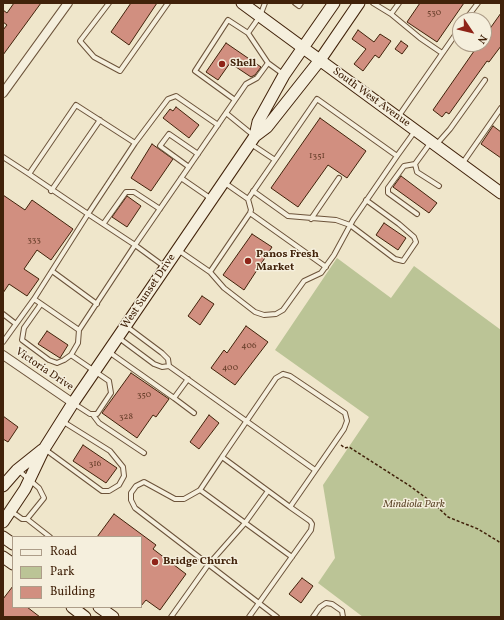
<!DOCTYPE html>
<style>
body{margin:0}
#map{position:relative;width:504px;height:620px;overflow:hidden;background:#efe6cb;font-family:Vollkorn,serif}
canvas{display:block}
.frame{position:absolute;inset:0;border:4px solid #41220a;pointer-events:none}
.legend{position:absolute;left:12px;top:536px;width:130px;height:72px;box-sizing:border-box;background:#f5efdd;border:1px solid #ad9d89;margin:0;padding:5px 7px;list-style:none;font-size:12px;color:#41220a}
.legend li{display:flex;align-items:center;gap:8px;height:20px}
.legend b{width:20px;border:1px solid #ad9d89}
.north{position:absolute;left:452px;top:12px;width:40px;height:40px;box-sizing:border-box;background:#f5efdd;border:1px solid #ad9d89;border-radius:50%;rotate:125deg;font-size:11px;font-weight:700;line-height:16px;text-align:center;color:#41220a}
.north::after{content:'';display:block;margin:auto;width:14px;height:18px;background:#8f2418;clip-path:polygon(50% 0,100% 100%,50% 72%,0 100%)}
</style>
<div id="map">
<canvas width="504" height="620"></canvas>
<div class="frame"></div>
<ul class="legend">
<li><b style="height:5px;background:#f5efdd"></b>Road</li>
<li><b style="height:11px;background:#bbc496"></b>Park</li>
<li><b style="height:11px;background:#d18f80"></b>Building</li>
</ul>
<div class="north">N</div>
</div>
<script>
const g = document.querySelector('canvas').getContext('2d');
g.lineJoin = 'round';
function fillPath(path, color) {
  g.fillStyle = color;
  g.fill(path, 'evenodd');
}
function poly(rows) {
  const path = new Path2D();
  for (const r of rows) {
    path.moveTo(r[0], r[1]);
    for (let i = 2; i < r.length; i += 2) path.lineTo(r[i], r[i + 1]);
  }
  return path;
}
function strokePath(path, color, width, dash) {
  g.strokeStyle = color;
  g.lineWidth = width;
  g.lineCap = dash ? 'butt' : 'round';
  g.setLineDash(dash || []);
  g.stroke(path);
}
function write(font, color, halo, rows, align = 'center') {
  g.font = font + ' Vollkorn,serif';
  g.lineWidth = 3;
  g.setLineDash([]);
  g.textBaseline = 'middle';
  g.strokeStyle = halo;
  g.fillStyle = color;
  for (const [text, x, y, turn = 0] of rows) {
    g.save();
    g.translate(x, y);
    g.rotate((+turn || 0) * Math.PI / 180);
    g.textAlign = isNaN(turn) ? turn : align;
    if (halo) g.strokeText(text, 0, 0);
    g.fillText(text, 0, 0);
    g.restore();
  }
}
fillPath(poly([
 [337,258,391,298,414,266,501,330,501,617,363,617,318,583,335,558,323,485,369,417,275,350]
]), '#bbc496');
const building = poly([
 [14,3,41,3,3,55,3,30,7,25,3,22,3,10,7,13,14,3],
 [131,3,157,3,129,45,111,32,131,3],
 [420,3,464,3,437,42,407,22,420,3],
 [501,13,501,46,489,62,487,61,449,114,446,112,442,117,433,110,479,44,484,44,484,37,501,13],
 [358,30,374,42,380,34,391,41,379,58,375,55,363,71,354,64,366,49,352,39,358,30],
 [401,41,408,46,402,54,395,49,401,41],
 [226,43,261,67,255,75,251,77,230,63,218,80,206,72,226,43],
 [176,107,199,125,189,138,163,118,170,109,173,111,176,107],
 [320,118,366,151,347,178,328,165,298,207,271,188,320,118],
 [493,126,501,132,501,158,481,144,493,126],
 [152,144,173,159,151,191,131,178,152,144],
 [401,176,437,203,429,213,393,187,401,176],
 [3,195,25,210,32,200,73,229,51,260,37,250,24,269,39,279,27,296,9,284,3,293,3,195],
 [127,196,141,206,127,227,112,217,127,196],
 [384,223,406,238,398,250,376,235,384,223],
 [252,234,272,247,244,290,223,275,252,234],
 [202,296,214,304,200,325,188,316,202,296],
 [246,326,268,342,235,385,211,368,224,350,227,353,246,326],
 [47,331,68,345,60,358,38,344,47,331],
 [131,373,169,399,156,417,153,415,137,438,102,413,131,373],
 [209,415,219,423,199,449,190,442,209,415],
 [3,416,18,427,8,442,3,439,3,416],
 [83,445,117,468,106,483,73,461,83,445],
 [114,514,156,545,153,549,186,574,160,610,146,600,141,606,141,537,97,537,114,514],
 [302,578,313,586,301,603,289,594,302,578],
 [13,586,13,607,27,607,40,617,3,617,3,599,13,586]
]);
fillPath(building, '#d18f80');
strokePath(building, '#41220a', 1);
const lane = poly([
 [109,3,80,41,94,57,120,71,168,3],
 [265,3,260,16,248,33,268,63],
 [295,3,299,6,301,3],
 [373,3,391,14,399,3],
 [391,14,420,38,442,53],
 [465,20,478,3],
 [235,100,195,71,228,20,248,33],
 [226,113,253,135],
 [398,117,460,28],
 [431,142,415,164,417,172,439,186],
 [135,143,168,99,176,96,218,125],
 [251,144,275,160,317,99,397,156,415,131],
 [436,145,450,129,485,80],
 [3,157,29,174,76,105,135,143,88,214,135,245,79,330,34,299,3,342],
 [415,164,404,166,388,188,388,193,417,214],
 [462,164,501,108],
 [189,167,160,146,169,134,198,154],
 [29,174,88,214,34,299],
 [181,178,210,198],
 [225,183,248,199,275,160],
 [51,191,100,120],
 [253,191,288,216,336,220,350,225,395,259,403,261,416,242,414,237,399,224,366,200],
 [250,213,326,267],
 [311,219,339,178],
 [104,223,126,192,134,192,160,209],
 [178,250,210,272,224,288,255,312,264,315,276,314,283,310,304,281,321,273,334,255,353,220,397,156],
 [165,267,135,245,246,84,257,78,268,63,283,74],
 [52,271,97,304],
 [210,272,250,213,251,210,248,199],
 [41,304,24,328,22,340,49,360,57,363,64,360,71,355],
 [3,314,16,324],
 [126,326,162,353,168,359,169,366,315,470],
 [119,338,154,364,162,367,169,366],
 [109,352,174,398,188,379],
 [283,374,290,376,345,413,347,421,344,429,290,507,222,457,276,378,283,374],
 [174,398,194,413],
 [73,403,90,414,97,414,111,393,109,381,71,355,78,343,79,330],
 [93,415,99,423,144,453],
 [46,450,102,491,109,491,119,485,124,476,123,467,110,451,62,421],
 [222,457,200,490,184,499,175,499,144,482,136,486,131,493,131,500,135,508,277,617],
 [200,490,292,557],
 [11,511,22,519,27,519,44,498,39,488,18,470],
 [27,519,50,537],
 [171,617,208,565,245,523,268,491],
 [249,617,311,530,312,524,310,521,290,507],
 [313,617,320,607,326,603,332,604,342,611,343,617]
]);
const street = poly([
 [3,93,68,3],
 [3,355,73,403]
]);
const secondary = poly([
 [242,3,501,193],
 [255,136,258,122,284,75,334,3],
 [3,486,17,470,42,450],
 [3,522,25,489,44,449,73,403,255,136,267,127,320,60,359,3],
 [3,537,13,544],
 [3,557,13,564],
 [72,607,85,617],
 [99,607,113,617]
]);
strokePath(lane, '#6c533a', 6);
strokePath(street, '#6c533a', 10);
strokePath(secondary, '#41220a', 13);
strokePath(poly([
 [341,445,345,448,349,447,410,486,433,503,448,517,478,529,501,543]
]), '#41220a', 1.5, [3, 2]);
strokePath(lane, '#f5efdd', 4);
strokePath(street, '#f5efdd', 8);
strokePath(secondary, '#f5efdd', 11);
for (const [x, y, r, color] of [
 [222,64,4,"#8f2418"],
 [248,261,4,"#8f2418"],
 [155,562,4,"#8f2418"]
]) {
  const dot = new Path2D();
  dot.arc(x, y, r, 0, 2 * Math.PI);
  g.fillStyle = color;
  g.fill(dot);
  strokePath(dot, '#f5efdd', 1.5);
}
write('9px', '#653d28', null, [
 ["530",434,13],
 ["1351",317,156],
 ["333",34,240],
 ["406",249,346],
 ["400",230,368],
 ["350",144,395],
 ["328",126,417],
 ["316",95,464]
]);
write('bold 11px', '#41220a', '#f5efdd', [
 ["Shell",230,64],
 ["Panos Fresh",256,255],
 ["Market",256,268],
 ["Bridge Church",163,562]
], 'left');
write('11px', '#41220a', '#f5efdd', [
 ["South West Avenue",371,98,36],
 ["West Sunset Drive",149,292,-56],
 ["Victoria Drive",44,370,34]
]);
write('italic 11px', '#604a2d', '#f5efdd', [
 ["Mindiola Park",414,505]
]);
</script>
